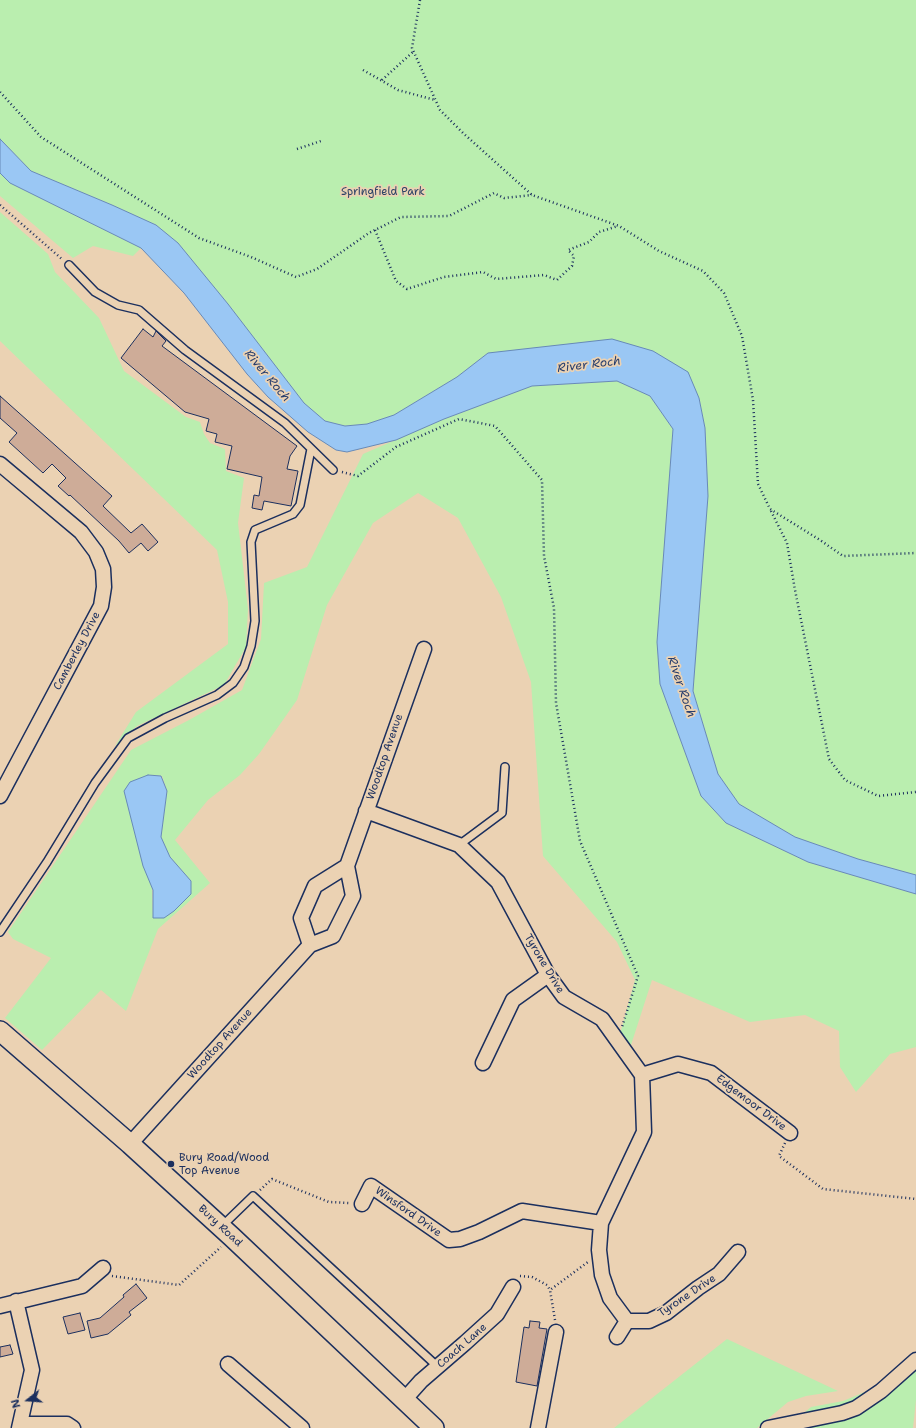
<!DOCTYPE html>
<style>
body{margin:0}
#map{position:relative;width:916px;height:1428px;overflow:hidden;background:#ebd2b3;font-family:"Shantell Sans",sans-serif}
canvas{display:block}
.north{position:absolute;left:8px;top:1380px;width:40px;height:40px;-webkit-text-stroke:3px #ebd2b3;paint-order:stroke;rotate:253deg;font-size:11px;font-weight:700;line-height:16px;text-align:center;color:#1b2f5e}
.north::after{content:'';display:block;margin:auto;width:14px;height:18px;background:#1b2f5e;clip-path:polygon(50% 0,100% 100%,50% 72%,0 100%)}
</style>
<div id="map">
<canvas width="916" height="1428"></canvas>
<div class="north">N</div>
</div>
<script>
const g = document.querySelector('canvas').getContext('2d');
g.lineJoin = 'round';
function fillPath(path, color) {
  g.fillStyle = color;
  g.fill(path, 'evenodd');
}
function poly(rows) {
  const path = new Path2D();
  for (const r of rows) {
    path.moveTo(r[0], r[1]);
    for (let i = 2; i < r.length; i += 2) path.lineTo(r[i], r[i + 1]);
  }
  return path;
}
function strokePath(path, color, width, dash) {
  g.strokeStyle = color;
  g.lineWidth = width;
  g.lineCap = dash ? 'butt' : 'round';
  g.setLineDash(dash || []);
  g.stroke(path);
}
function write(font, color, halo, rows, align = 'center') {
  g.font = font + ' "Shantell Sans",sans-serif';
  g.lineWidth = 3.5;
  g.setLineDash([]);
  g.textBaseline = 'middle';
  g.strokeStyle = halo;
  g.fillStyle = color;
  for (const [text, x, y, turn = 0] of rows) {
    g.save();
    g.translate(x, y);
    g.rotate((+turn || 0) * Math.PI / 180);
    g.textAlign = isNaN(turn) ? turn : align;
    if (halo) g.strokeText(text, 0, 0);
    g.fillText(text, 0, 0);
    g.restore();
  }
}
fillPath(poly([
 [0,0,916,0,916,875,858,859,795,837,739,804,718,774,693,691,708,496,705,428,699,398,488,353,457,377,394,415,367,424,345,426,325,421,304,403,228,304,178,243,156,225,112,205,31,171,0,139],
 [0,173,10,183,141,248,133,256,93,246,73,258,0,196],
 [0,212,48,254,55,272,99,318,124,371,186,417,200,422,204,434,210,443,225,449,226,471,244,478,238,523,248,609,246,647,224,685,137,726,115,746,136,712,228,644,228,602,217,550,0,341],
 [617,381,650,396,673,429,657,642,660,684,701,796,726,823,808,862,916,894,916,1047,890,1054,856,1092,840,1067,839,1031,805,1015,750,1022,652,980,631,1045,620,1034,635,980,617,942,543,856,531,682,501,597,458,518,418,493,373,523,327,605,297,700,259,754,240,775,208,800,175,840,210,883,158,929,126,1011,101,990,42,1050,5,1018,51,958,13,939,8,932,131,750,189,720,242,690,261,639,264,583,307,567,363,454,444,419,532,386],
 [148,775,162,776,167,791,161,837,170,857,191,881,191,894,153,918],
 [727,1339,838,1391,806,1396,788,1402,757,1428,614,1428],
 [915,1359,916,1359,916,1400,913,1428,786,1428,811,1407,843,1401,872,1389]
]), '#baeeaf');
const water = poly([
 [0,139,31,171,112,205,156,225,178,243,228,304,304,403,325,421,345,426,367,424,394,415,457,377,488,353,612,339,653,351,688,372,699,398,705,428,708,496,693,691,718,774,739,804,795,837,858,859,916,875,916,894,808,862,726,823,701,796,660,684,657,642,673,429,650,396,617,381,532,386,444,419,396,440,347,452,336,450,308,432,268,397,247,374,184,293,141,248,10,183,0,173,0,139],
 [148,775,161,776,167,791,161,837,170,857,191,881,191,894,174,911,164,918,153,918,153,890,143,866,124,791,130,782,148,775]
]);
fillPath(water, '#9ac7f4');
strokePath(water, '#678ab8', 1);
const building = poly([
 [143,329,153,337,156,331,166,341,162,346,297,446,290,456,287,469,298,471,291,506,264,501,262,510,252,508,254,495,259,496,262,477,227,469,232,446,215,442,217,434,206,431,209,419,185,412,121,358,143,329],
 [0,396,112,496,103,506,131,533,142,524,158,542,148,551,141,543,129,553,119,541,70,495,69,496,58,486,66,478,52,464,43,473,9,442,17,433,0,418,0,396],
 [136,1284,147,1298,129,1312,131,1315,108,1334,91,1338,87,1321,100,1318,124,1297,123,1295,136,1284],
 [80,1313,85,1330,68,1334,63,1317,80,1313],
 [530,1321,540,1322,539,1328,547,1329,537,1386,516,1382,524,1327,529,1328,530,1321],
 [10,1345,13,1354,0,1357,0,1347,10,1345]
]);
fillPath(building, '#ceac98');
strokePath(building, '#1b2f5e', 1);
const service = poly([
 [69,265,95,292,118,305,139,310,185,350,285,423,333,470],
 [459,845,502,813,505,767],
 [0,932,47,862,95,783,128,738,165,718,217,695,233,683,244,667,251,646,255,621,251,542,255,530,293,514,300,505,311,449],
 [221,1227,253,1196,438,1367]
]);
const minor = poly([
 [0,464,81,532,96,552,103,569,104,587,101,606,0,796],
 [366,811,459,845,498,882,548,975,564,997,602,1019,642,1075,644,1132,601,1223,599,1250,602,1275,610,1298,627,1321,617,1337],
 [310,945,333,936,353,896,347,866,424,649],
 [483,1063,513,1000,548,975],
 [642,1075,678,1064,711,1073,790,1133],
 [130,1144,310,945,301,918,315,886,347,866],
 [362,1204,371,1186,449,1240,460,1239,479,1232,522,1211,601,1223],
 [16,1301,32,1370,19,1428],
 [0,1306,82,1286,103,1268],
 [627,1321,649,1321,666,1313,698,1288,719,1274,738,1252],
 [228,1364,302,1428],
 [404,1400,421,1381,465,1343,497,1314,513,1287],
 [20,1424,67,1424,73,1428],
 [538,1428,556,1332],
 [768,1428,842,1413,856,1408,881,1391,916,1360]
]);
const secondary = poly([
 [0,1031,130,1144,232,1237,434,1428]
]);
strokePath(service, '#1b2f5e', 10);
strokePath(minor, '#1b2f5e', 17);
strokePath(secondary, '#1b2f5e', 22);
strokePath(poly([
 [420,0,412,48,440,110,463,133,532,195,619,226,659,251,703,271,724,293,742,336,753,400,758,484,770,509,820,540,843,556,916,553],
 [363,70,398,90,435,100],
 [382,80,414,51],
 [0,92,41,137,199,238,251,257,296,277,317,269,369,233,401,217,449,216,494,193,504,198,532,195],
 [297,149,321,141],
 [0,205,63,260],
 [375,230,396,281,407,289,444,277,483,272,496,279,544,275,557,280,572,266,574,256,568,250,589,242,599,232,618,226],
 [342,472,358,476,396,447,459,419,495,426,542,480,544,556,554,608,556,703,580,841,638,976,622,1027],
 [771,511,787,543,795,590,829,759,845,780,878,796,916,792],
 [785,1143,779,1156,823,1189,916,1199],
 [260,1190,272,1179,329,1202,349,1203],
 [112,1276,179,1285,221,1247],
 [520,1276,532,1277,547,1285,550,1290],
 [555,1320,550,1290,588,1262]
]), '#1b2f5e', 2.5, [1, 3]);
strokePath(service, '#ebd2b3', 7);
strokePath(minor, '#ebd2b3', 14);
strokePath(secondary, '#ebd2b3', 19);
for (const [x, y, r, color] of [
 [171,1164,4,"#1b2f5e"]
]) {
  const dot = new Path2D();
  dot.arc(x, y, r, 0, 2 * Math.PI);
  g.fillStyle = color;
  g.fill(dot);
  strokePath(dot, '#ebd2b3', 1.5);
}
write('11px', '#2b4266', '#ebd2b3', [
 ["Springfield Park",383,192]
]);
write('11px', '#1b2f5e', '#ebd2b3', [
 ["Camberley Drive",77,651,-62],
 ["Woodtop Avenue",385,757,-71],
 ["Tyrone Drive",544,964,59],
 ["Woodtop Avenue",220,1044,-48],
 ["Edgemoor Drive",751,1103,37],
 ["Winsford Drive",408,1212,35],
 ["Bury Road",220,1226,43],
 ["Tyrone Drive",687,1296,-34],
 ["Coach Lane",462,1346,-41]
]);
write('11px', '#1b2f5e', '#ebd2b3', [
 ["Bury Road/Wood",179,1158],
 ["Top Avenue",179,1171]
], 'left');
write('italic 12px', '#283e6d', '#ebd2b3', [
 ["River Roch",589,365,-7],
 ["River Roch",267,376,50],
 ["River Roch",681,687,71]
]);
</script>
